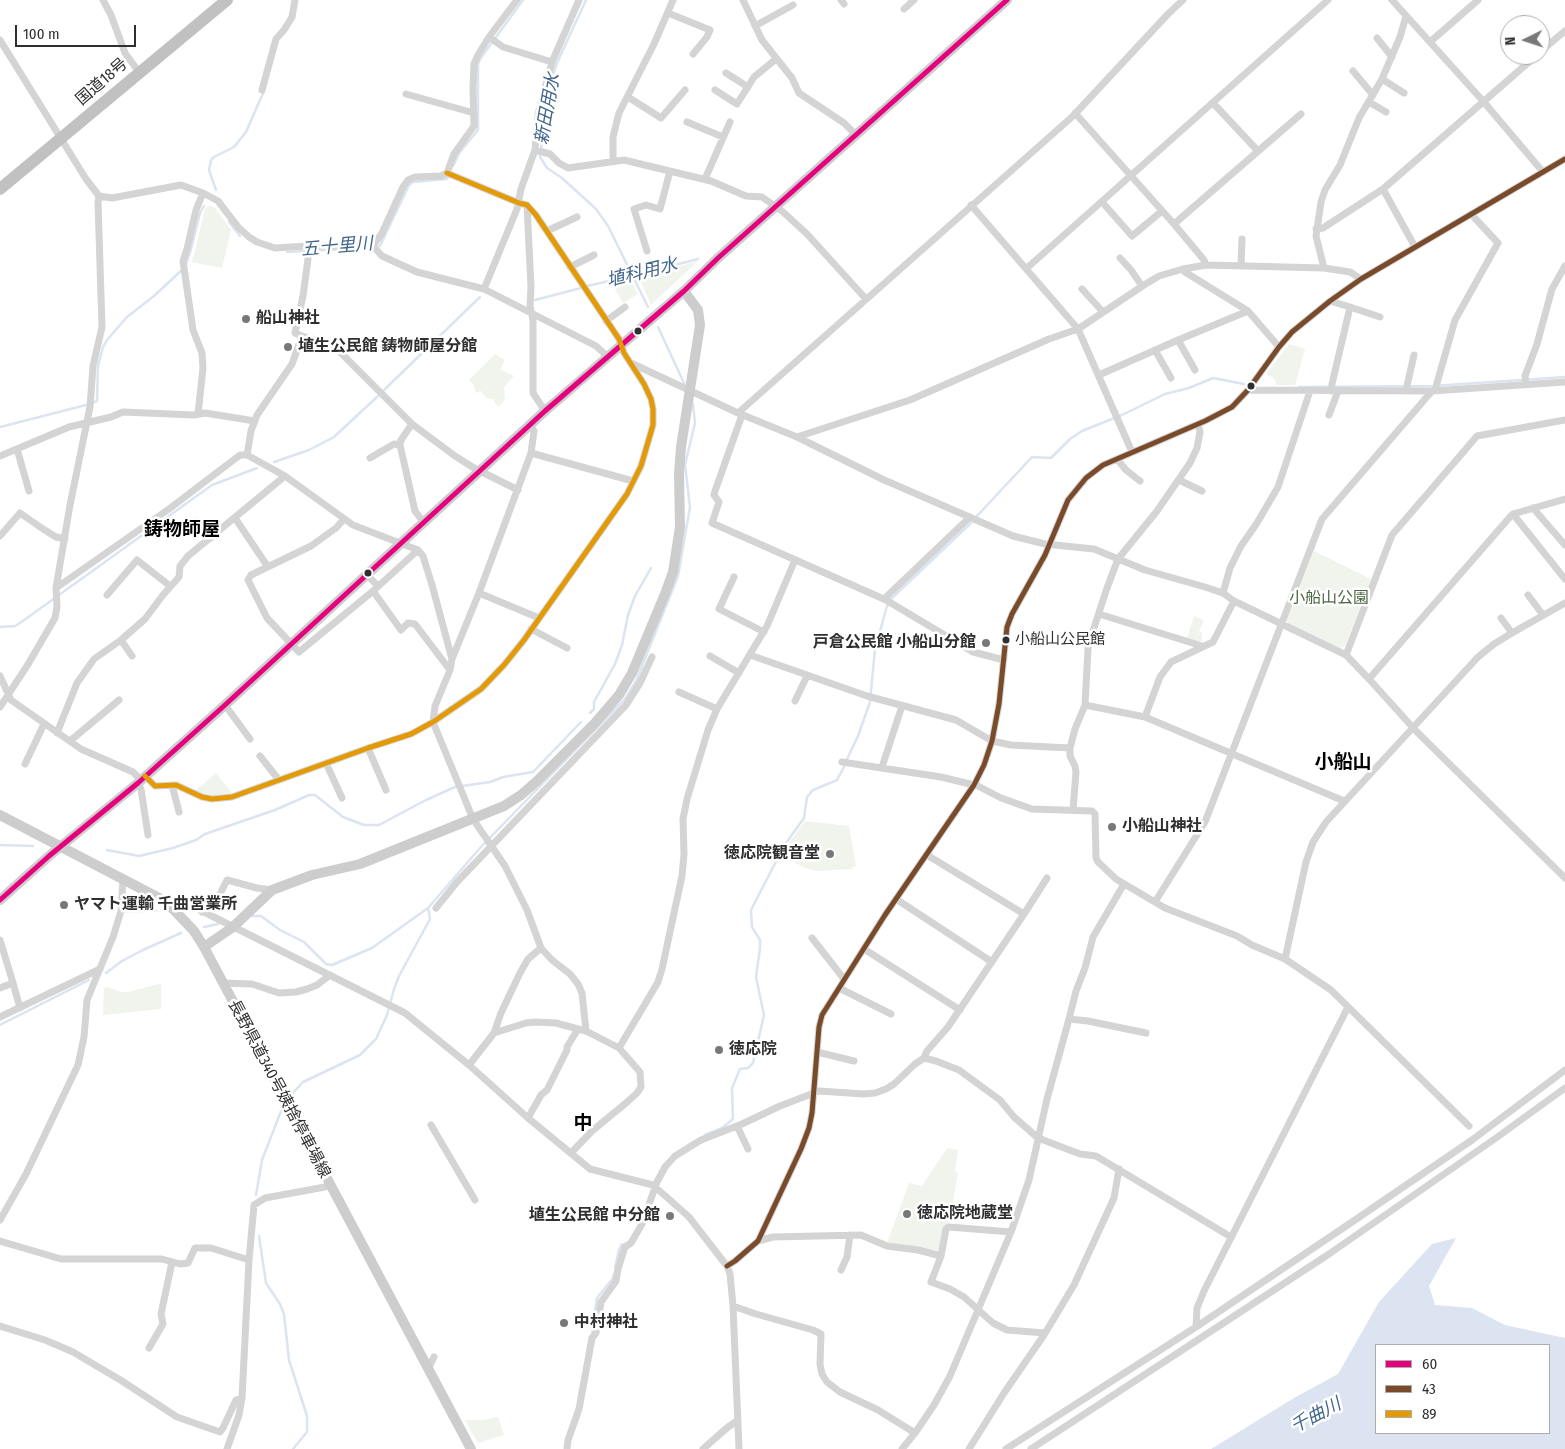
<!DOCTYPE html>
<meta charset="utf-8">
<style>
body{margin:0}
#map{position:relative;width:1565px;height:1449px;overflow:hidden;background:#fff;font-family:"Fira Sans Condensed",sans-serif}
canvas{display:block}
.legend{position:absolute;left:1375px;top:1344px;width:175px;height:90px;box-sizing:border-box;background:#fff;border:1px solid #acacac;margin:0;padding:6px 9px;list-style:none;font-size:15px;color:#2f2f2f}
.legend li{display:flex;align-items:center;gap:10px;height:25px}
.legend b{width:25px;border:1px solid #acacac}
.north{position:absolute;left:1500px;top:15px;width:50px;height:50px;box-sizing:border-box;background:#fff;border:1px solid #acacac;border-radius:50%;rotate:266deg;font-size:14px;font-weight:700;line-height:20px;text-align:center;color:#2f2f2f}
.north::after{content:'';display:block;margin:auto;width:18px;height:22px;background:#787878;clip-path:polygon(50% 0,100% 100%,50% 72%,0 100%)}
.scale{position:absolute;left:15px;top:25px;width:121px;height:22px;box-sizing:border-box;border:2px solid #2f2f2f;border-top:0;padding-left:6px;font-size:15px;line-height:18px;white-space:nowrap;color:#2f2f2f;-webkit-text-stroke:4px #fff;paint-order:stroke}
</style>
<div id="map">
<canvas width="1565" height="1449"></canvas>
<ul class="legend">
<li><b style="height:6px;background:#e5007d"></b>60</li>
<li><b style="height:6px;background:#7a4b2a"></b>43</li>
<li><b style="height:6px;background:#e39a05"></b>89</li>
</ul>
<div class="north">N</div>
<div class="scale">100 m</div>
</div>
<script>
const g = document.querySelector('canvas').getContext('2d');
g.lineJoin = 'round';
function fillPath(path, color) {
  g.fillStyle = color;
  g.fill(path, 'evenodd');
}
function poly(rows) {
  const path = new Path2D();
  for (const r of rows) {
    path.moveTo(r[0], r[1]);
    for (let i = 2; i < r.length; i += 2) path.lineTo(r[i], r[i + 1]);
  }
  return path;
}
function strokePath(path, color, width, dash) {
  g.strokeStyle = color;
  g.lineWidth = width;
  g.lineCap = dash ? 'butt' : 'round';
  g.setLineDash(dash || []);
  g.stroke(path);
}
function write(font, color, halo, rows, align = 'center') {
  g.font = font + ' "Fira Sans Condensed","Noto Sans JP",sans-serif';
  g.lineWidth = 5;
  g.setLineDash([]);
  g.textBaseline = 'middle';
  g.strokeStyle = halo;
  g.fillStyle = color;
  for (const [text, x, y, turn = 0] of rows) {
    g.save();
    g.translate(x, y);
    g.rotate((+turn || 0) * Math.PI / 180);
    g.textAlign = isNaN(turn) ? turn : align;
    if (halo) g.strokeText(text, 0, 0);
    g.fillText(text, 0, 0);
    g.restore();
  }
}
fillPath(poly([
 [208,206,211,206,215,208,231,230,222,268,191,262,194,255,205,209],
 [698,261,651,305,639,278],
 [630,279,638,294,623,303,612,284],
 [1289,344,1305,349,1295,385,1276,385,1275,379,1266,374],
 [495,354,505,360,500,369,514,376,504,387,505,400,498,407,493,399,486,398,481,391,476,393,474,385,469,380],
 [1314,551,1371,579,1345,646,1340,648,1288,624,1287,620],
 [1194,616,1204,620,1199,631,1202,633,1202,641,1196,642,1187,639],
 [216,773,232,793,213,796,195,791],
 [805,821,849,826,856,866,852,867,853,869,818,871,805,868,782,856,786,847],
 [125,893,148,904,160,912,124,913],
 [161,983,161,1009,103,1015,104,988,107,987,122,992,129,992],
 [947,1148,958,1150,955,1172,958,1173,949,1224,940,1249,937,1251,887,1243,909,1183,922,1186],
 [498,1417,504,1435,478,1443,465,1420,483,1420]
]), '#f0f4ec');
fillPath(poly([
 [1456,1238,1429,1286,1435,1305,1472,1308,1505,1325,1565,1338,1565,1449,1211,1449,1294,1398,1338,1374,1379,1302,1432,1244],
 [1376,1345,1549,1345,1549,1433,1376,1433]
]), '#dbe4f0');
strokePath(poly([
 [586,0,557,63,548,90,540,157,547,168,562,178,596,209,608,226,648,307],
 [453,166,460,152,478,130,478,64,480,59,523,0],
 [216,190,209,170,211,160,214,157,234,147,246,132,264,91],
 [229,222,240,236],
 [375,247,380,246,409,185,413,182,447,179,448,175],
 [287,252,345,249],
 [186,264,191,249,200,213,204,206],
 [587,286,641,274,698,259],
 [535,300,581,288],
 [658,327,684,383],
 [1299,387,1433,386,1565,377],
 [384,390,480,297],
 [0,427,86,405,97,401,98,366,103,347,107,340,127,317,154,296,183,269],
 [274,462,309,450,334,437,378,396],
 [977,516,1032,457,1051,458,1070,439,1082,431,1122,415,1165,394,1189,388,1213,378,1244,384],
 [0,627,15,626,20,623,212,485,257,468],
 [590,713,594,709,594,702,615,664,622,645,628,615,635,596,651,568],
 [847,759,858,736,870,702,875,649,887,606,892,598,971,523],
 [0,845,33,846],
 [107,850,139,856,173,848,196,840,205,834,275,810,309,795,315,795,343,817,364,825,379,825,426,800,455,787,490,782,503,777,533,772,581,722],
 [251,916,261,916,280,930,304,942,326,964,332,965,372,948,428,908,480,848,625,699,636,681,678,576,690,507,685,465,695,423,693,404],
 [204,927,218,924],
 [106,973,122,961,143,950,181,933],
 [0,1025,89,980],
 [292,1094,303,1082,360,1055,376,1039,387,1015,394,989,399,976,430,919,428,908],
 [705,1135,722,1128,733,1119,732,1088,740,1069,748,1068,753,1063,764,1015,756,977,760,948,760,940,752,927,751,910,784,846,804,818,807,797,813,790,837,780,845,765],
 [256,1195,262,1160,281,1111],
 [259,1236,266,1283,280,1304,284,1314,289,1360,307,1416,307,1432,293,1449],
 [615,1267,619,1250,622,1244],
 [593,1333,591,1326,593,1325,597,1298,613,1278,614,1274]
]), '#dbe4f0', 2.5);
strokePath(poly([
 [103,0,111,15,125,53,139,72],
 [743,0,762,40,792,78,799,93,844,123,856,135],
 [841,0,844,4],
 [1392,0,1483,101,1543,172],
 [904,9,914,0],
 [668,13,710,30,707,37,693,54],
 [755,26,793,5],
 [489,37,503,47,552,62,538,115,535,150],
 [1377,38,1392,57],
 [0,40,86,179,99,196,98,202,102,327,93,366,90,407,70,505,56,588,57,607,55,618,27,666,0,707],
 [1430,42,1478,0],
 [1540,52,1565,31],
 [552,62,579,0],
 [1353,71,1373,95],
 [726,73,748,87],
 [1382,79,1404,93],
 [262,90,276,39,284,30,292,17,295,0],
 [715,90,737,104,754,77,776,59],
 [406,94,474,113],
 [628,97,661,118,685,90],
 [1369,102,1386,112],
 [1213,103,1258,151],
 [1075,113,1174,224,1204,260,1206,265],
 [687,122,723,137],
 [613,161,613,137,619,113,654,44,673,0],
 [705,179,730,122],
 [1383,189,1415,247],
 [99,196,112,198,181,185,203,193,218,201,238,227,249,237,257,242,275,248,307,246,373,246,382,256,417,272,484,289,596,346,608,357],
 [1102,202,1132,236,1162,211],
 [527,205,531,287,530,306,533,320,533,393,545,411],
 [971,205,1078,329,1132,452],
 [1174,224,1301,114],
 [1316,229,1323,228,1383,189,1537,55],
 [547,231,577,217],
 [373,246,382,233,403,187,408,180,415,177,441,176,447,173,454,154,474,126,473,88,474,64,478,55,489,37,517,0],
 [647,251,634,209,646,205,660,209,670,171],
 [1120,258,1131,270,1142,286],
 [1241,265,1242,239],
 [570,267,594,255],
 [1027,268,1328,0],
 [1324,268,1316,236,1321,202,1325,190,1340,165,1359,118,1382,79,1400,37,1406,16],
 [1183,269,1185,272,1248,311,1279,347],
 [484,289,517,209,521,189,535,150,550,154,559,163,568,168,624,160,711,181,746,196,762,197,782,211,807,234,866,299],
 [1082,289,1103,312],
 [1330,301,1350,307,1332,384,1331,391],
 [1350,307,1380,317],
 [606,321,625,307],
 [302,336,333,345,412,424,401,440,400,445,415,511,424,523],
 [1178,340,1195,370],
 [1155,350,1171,378],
 [631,363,738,413,797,437,882,479,1013,536,1045,544,1094,549,1145,570,1205,587,1223,593,1234,601,1346,655,1369,679,1416,731,1565,878],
 [1099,375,1178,340,1248,311],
 [1526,384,1525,376,1537,344,1552,289,1565,266],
 [1248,390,1432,391,1565,382],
 [1406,390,1414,355],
 [1435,390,1455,320,1498,243,1471,214],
 [738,413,1073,116,1168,14,1183,0],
 [198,414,203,368,202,353,193,330,183,261,187,249,196,210,203,193],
 [742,415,715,491,714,495,719,502,712,523,886,600,973,652,1004,660],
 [1329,415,1338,391],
 [412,424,455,456,474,468,518,490],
 [530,425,534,431,531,453,479,593,452,659,450,670,435,706,433,722,473,819,505,866,527,910,541,948,552,960,570,974,578,984,582,993,586,1031,619,1048,640,1072,641,1087,637,1093,626,1103,592,1131,571,1153],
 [797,437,910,400,1049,339,1078,329,1144,285,1159,276,1183,269,1206,265,1324,268,1350,272,1361,279],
 [17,449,29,491],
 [531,453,633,481],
 [247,455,251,431,257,415,292,364,302,336,295,333,303,296,308,259,307,246],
 [0,456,69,427,111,417,123,412,194,415,205,413,255,421],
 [370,458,394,444,400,445],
 [1117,459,1126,470,1140,481],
 [1179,480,1202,491],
 [1533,508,1565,545],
 [1513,514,1565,579],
 [235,518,268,567],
 [344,519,336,528,311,546,251,575,248,580,267,618,299,652,373,591,418,550],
 [197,521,211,538],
 [0,536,20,513,43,529,56,537,65,539],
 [367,575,378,586],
 [734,577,719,609,764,632],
 [56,588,169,509,240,455,247,455,285,476,353,525,418,550,423,556,432,585,452,659],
 [373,591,401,630,408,623,415,624,450,670],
 [479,593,539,618],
 [1223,593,1230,568,1241,546,1257,523,1278,487,1310,391],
 [107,595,137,560,170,586],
 [1528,595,1543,615],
 [884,599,970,517],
 [1099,614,1202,646],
 [1501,618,1512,633],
 [531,629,567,648],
 [121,640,132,656],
 [750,655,867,696,956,720,992,741,1011,745,1070,748],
 [1346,655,1392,535,1477,436,1565,420],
 [710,656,739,673],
 [0,676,11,700,81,749,133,772,141,780],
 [1369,679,1509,518,1513,514,1565,499],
 [679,692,717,709],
 [795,701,807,676],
 [225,705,250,739],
 [1085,705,1145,717,1344,801],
 [1145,717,1160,677,1171,662,1213,642,1234,601],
 [57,733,77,683,94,659,121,640,145,619,163,595,179,577,180,566,188,556,285,476],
 [70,741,119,700],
 [368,748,386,790],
 [260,756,279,780],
 [842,762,941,777,978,786,1001,798,1032,809,1092,811,1095,814,1096,858,1098,862,1116,879,1165,908,1237,936,1252,945,1285,959,1331,990,1469,1126],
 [326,763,342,798],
 [25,764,44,724],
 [882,767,902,706],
 [145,776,155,786,176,785,202,797,212,799,232,797,368,748,411,734,433,722,481,689,504,665,524,640,627,494,641,466,653,425,653,409,651,399,644,384,624,353,619,339,536,215,527,205,519,203,447,173],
 [138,783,141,789,148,835],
 [172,785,179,812],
 [1073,810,1076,772,1075,766,1070,756,1070,748,1075,729,1085,705,1088,649,1091,637,1107,588,1118,559,1157,511,1190,463,1197,448,1200,432,1198,424],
 [896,899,992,962],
 [1155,902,1205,822,1322,519,1432,391],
 [436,908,457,882,626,705,640,683,652,657],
 [175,911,182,901,405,1013,469,1065,528,1118,590,1169,653,1185,689,1217,727,1266,730,1274,733,1306,739,1449],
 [202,912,220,894,227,880,257,888,272,890],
 [1024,914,1047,878],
 [812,938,844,979],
 [0,940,13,983],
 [864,949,960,1010],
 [1285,959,1306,862,1313,842,1326,822,1478,657,1494,644,1512,633,1565,603],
 [223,983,252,984,279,993,296,992,307,989,317,985,330,975],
 [0,988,13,983,20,1008],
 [839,988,891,1014],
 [0,1017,100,969],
 [1069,1019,1076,991,1085,968,1093,937,1124,884],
 [494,1033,526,1023,535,1022,556,1023,578,1029],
 [619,1048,658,982,662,969,682,876,684,854,683,819,687,799,708,730,717,709,767,626,795,560],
 [817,1052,854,1061],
 [924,1058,936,1061,959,1070,1000,1100,1014,1117,1038,1138,1080,1154,1096,1156,1231,1237],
 [469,1065,494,1033,501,1013,520,973,528,959,541,948],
 [528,1118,541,1095,547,1090,567,1050,567,1047,578,1029,586,1031],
 [431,1125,475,1200],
 [737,1126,748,1149],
 [0,1220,26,1174,78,1065,84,1037,87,1000,113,937,121,911,123,880],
 [0,1241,61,1259,162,1259,180,1264,188,1263,195,1248,211,1248,249,1260],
 [758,1241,773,1237,861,1235,887,1246,918,1250,941,1256,946,1229,949,1227,1011,1232],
 [941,1256,931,1282,950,1289,964,1297,993,1323,1007,1330,1045,1333],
 [727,1266,735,1261,758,1241,801,1149,809,1128,812,1113,819,1027,822,1015,885,915,974,785,984,765,992,741,999,704,1007,627,1012,614,1045,555,1068,500,1086,478,1103,465,1205,421,1232,407,1248,390,1279,347,1292,332,1330,301,1361,279,1565,159],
 [841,1270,847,1257,850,1235],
 [733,1306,756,1314,813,1330,821,1334,820,1364,822,1374,827,1382,840,1392,878,1410,915,1433],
 [0,1326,45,1340,73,1352,122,1381,177,1417,220,1432,223,1428,236,1400,242,1398],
 [1196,1327,1197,1308,1204,1291,1348,1007],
 [149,1348,163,1324,161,1314,172,1262],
 [428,1369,434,1357],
 [227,1449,239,1415,242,1398,249,1260,254,1205,265,1198,325,1187,330,1184],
 [567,1449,568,1440,579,1409,592,1338,596,1333,601,1302,616,1281,618,1269,625,1247,631,1243,642,1224,657,1182,665,1167,675,1156,701,1140,742,1124,780,1106,819,1091,864,1094,875,1093,886,1089,894,1084,915,1064,924,1058,927,1051,948,1027,1024,914,927,855],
 [703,1449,728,1427,737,1421],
 [902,1449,915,1433,934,1405,950,1376,1011,1232,1029,1180,1047,1099,1069,1019,1088,1021,1146,1033],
 [969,1449,1004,1393,1044,1335,1074,1285,1114,1198,1119,1169],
 [1006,1449,1196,1327,1355,1220,1472,1140,1565,1070],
 [1031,1449,1329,1254,1496,1138,1565,1088]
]), '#d4d4d4', 7);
strokePath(poly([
 [0,815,161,899,175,911,194,931,204,947,471,1449],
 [0,900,49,856,138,783,225,705,545,411,684,291,718,258,1007,0],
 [204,947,233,927,272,890,312,875,360,864,504,806,521,795,537,781,595,723,619,695,632,673,665,594,673,572,680,527,679,474,681,447,700,325,698,310,684,291]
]), '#cdcdcd', 10);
strokePath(poly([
 [0,189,227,0]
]), '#c1c1c1', 12);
strokePath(poly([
 [0,900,49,856,138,783,225,705,545,411,684,291,718,258,1007,0]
]), '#e5007d', 5);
strokePath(poly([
 [727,1266,735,1261,758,1241,801,1149,809,1128,812,1113,819,1027,822,1015,885,915,974,785,984,765,992,741,999,704,1007,627,1012,614,1045,555,1068,500,1086,478,1103,465,1205,421,1232,407,1248,390,1279,347,1292,332,1330,301,1361,279,1565,159]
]), '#7a4b2a', 5);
strokePath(poly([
 [145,776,155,786,176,785,202,797,212,799,232,797,368,748,411,734,433,722,481,689,504,665,524,640,627,494,641,466,653,425,653,409,651,399,644,384,624,353,619,339,536,215,527,205,519,203,447,173]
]), '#e39a05', 5);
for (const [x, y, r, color] of [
 [246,319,5,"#787878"],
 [638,331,4.5,"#2f2f2f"],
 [288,347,5,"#787878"],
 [1251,386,4.5,"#2f2f2f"],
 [368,573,4.5,"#2f2f2f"],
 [1006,640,4.5,"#2f2f2f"],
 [986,643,5,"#787878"],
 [1112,827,5,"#787878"],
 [830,854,5,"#787878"],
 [64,905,5,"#787878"],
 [719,1050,5,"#787878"],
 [907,1214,5,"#787878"],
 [670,1216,5,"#787878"],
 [564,1323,5,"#787878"]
]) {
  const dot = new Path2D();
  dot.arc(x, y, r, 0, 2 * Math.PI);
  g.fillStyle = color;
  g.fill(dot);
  strokePath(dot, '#fff', 2);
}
write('15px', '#2f2f2f', '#fff', [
 ["小船山公民館",1015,640]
], 'left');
write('16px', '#2f2f2f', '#fff', [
 ["国道18号",102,82,-41],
 ["長野県道340号姨捨停車場線",279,1089,62]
]);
write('bold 16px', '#2f2f2f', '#fff', [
 ["船山神社",256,319],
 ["埴生公民館 鋳物師屋分館",298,347],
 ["戸倉公民館 小船山分館",976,643,"right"],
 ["小船山神社",1122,827],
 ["徳応院観音堂",820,854,"right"],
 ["ヤマト運輸 千曲営業所",74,905],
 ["徳応院",729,1050],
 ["徳応院地蔵堂",917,1214],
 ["埴生公民館 中分館",660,1216,"right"],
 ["中村神社",574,1323]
], 'left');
write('16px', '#4c673f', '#fff', [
 ["小船山公園",1329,599]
]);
write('italic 18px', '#42658b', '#fff', [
 ["新田用水",548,109,-80],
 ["五十里川",337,247,-5],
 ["埴科用水",642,273,-14],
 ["千曲川",1316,1416,-28]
]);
write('bold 19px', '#000', '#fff', [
 ["鋳物師屋",182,530],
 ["小船山",1343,763],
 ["中",583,1124]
]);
</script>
